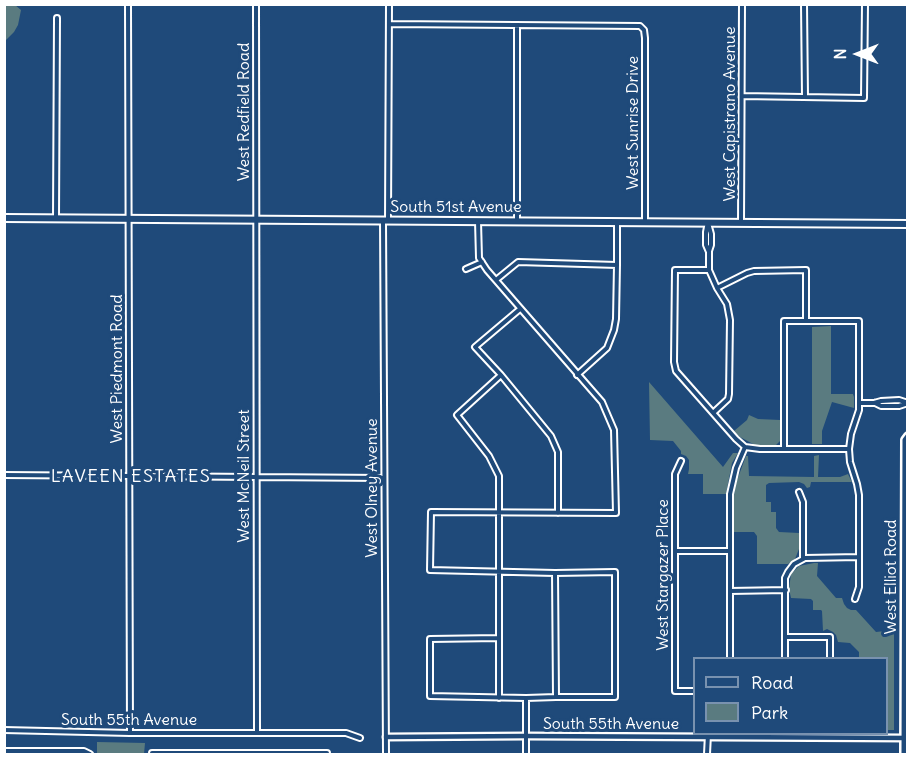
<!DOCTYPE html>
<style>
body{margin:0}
#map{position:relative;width:912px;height:759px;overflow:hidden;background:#1f4a7a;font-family:Delius,sans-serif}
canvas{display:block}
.frame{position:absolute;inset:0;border:6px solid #fff;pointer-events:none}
.legend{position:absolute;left:693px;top:657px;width:195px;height:78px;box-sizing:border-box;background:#1f4a7a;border:2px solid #7992af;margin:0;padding:8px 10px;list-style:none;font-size:18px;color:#fff}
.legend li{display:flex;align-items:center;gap:12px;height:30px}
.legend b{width:30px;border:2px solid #7992af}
.north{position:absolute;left:828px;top:24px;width:60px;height:60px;-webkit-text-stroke:4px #1f4a7a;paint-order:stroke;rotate:270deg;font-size:16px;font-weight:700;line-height:24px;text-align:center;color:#fff}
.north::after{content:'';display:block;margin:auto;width:21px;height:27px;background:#fff;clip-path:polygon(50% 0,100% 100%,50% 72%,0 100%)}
</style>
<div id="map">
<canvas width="912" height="759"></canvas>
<div class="frame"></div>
<ul class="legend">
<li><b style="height:8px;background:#1f4a7a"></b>Road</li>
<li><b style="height:16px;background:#5a7b80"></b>Park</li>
</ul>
<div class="north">N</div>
</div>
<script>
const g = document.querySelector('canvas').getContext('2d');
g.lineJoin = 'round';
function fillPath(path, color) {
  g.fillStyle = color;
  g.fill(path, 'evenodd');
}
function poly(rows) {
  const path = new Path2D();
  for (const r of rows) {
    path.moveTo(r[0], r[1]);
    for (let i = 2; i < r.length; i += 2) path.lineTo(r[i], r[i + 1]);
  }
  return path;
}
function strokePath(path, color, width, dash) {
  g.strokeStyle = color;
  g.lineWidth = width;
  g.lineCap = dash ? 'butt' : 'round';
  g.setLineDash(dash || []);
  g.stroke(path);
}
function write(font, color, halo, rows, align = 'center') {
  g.font = font + ' Delius,sans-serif';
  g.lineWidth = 6;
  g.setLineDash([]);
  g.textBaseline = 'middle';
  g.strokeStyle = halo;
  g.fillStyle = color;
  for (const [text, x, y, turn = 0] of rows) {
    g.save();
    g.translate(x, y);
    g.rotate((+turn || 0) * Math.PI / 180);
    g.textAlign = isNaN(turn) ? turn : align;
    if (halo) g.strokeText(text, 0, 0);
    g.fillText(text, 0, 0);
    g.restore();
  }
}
fillPath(poly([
 [5,4,15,5,21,10,18,25,14,32,5,41],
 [831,326,831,394,853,394,854,397,854,408,832,402,822,431,822,444,812,444,812,327],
 [649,382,723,467,733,453,738,453,732,463,726,494,703,494,703,474,688,474,689,469,689,460,686,456,681,454,681,451,673,441,650,440],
 [749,415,758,419,780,420,781,440,776,445,755,445,740,437,734,431,747,420],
 [819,455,818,477,840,477,848,474,852,482,811,482,810,487,807,488,804,484,799,482,769,483,766,485,766,502,771,502,771,512,776,512,776,528,779,532,799,533,799,549,795,559,788,564,757,564,757,536,754,532,734,532,734,495,736,483,746,456,748,456,749,476,814,477,814,456],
 [814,563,818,563,817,576,836,598,842,598,844,604,847,608,851,610,856,610,876,632,894,630,894,730,887,730,886,658,859,658,859,652,850,643,838,642,836,635,833,632,827,629,823,631,822,611,821,610,813,610,813,601,811,599,791,598,789,589,791,574,799,566],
 [97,742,145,743,144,754,97,754]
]), '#5a7b80');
const minor = poly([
 [128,4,130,733],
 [256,4,257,732],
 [804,4,805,97],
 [389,24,640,26,644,30,645,38,645,222],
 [517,25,517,221],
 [742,96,864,98,865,4],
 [56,218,57,18],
 [383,221,386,754],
 [388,221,389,4],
 [478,221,479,258,487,270,602,402,614,430,616,513,431,512,430,570,555,573,615,572,615,697,556,697,526,698,430,696,430,639,499,638],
 [617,222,617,265],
 [708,222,706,232,706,245,709,252,709,270,717,288,727,304,730,320,729,394,728,399,713,413],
 [708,223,711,234,711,245,709,251],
 [741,223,742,4],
 [466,269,482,262],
 [709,270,675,270,674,362,676,371,736,439,745,447,760,449,849,449],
 [496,280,518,262,617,265,616,319,614,330,607,348,577,375],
 [717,288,747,273,754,271,806,270,806,321],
 [520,309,475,347,501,375,551,436,558,452,558,513],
 [859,403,874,403,881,401,899,400,908,403],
 [875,403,881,406,899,406,908,403],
 [784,449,784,321,859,321,859,410,851,434,849,449,850,462,857,484,859,495,859,587,855,599],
 [681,461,675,474,675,691,694,691],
 [4,475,384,478],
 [799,492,803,502,803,558],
 [675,551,730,551],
 [555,573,556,697],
 [730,591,786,590],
 [785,637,830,637,830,658],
 [730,658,730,494,736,468,745,447],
 [785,658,785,578,788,572,794,564,805,558,859,557],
 [499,698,499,476,489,456,457,415,501,375],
 [526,698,526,754],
 [4,730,130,733,346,733,360,738],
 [4,751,84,751,90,754],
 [152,754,152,753,327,753,327,754],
 [707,754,708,734]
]);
const tertiary = poly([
 [386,737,526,736,908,738]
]);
const secondary = poly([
 [904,754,905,440,908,436]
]);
const primary = poly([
 [4,218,908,224]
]);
strokePath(minor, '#fff', 8);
strokePath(tertiary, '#fff', 9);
strokePath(secondary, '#fff', 10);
strokePath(primary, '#fff', 10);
strokePath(minor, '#1f4a7a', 4);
strokePath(tertiary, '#1f4a7a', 4.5);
strokePath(secondary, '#1f4a7a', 5);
strokePath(primary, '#1f4a7a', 6);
write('16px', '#fff', '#1f4a7a', [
 ["West Redfield Road",244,112,-90],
 ["West Capistrano Avenue",730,114,-90],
 ["West Sunrise Drive",633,123,-90],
 ["South 51st Avenue",456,207],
 ["West Piedmont Road",117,369,-90],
 ["West McNeil Street",244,476,-90],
 ["West Olney Avenue",372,488,-90],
 ["West Stargazer Place",663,575,-90],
 ["West Elliot Road",891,577,-90],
 ["South 55th Avenue",129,720],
 ["South 55th Avenue",611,724]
]);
g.letterSpacing = '1.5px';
write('18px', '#fff', '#1f4a7a', [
 ["LAVEEN ESTATES",131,477]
]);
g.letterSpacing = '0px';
</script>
